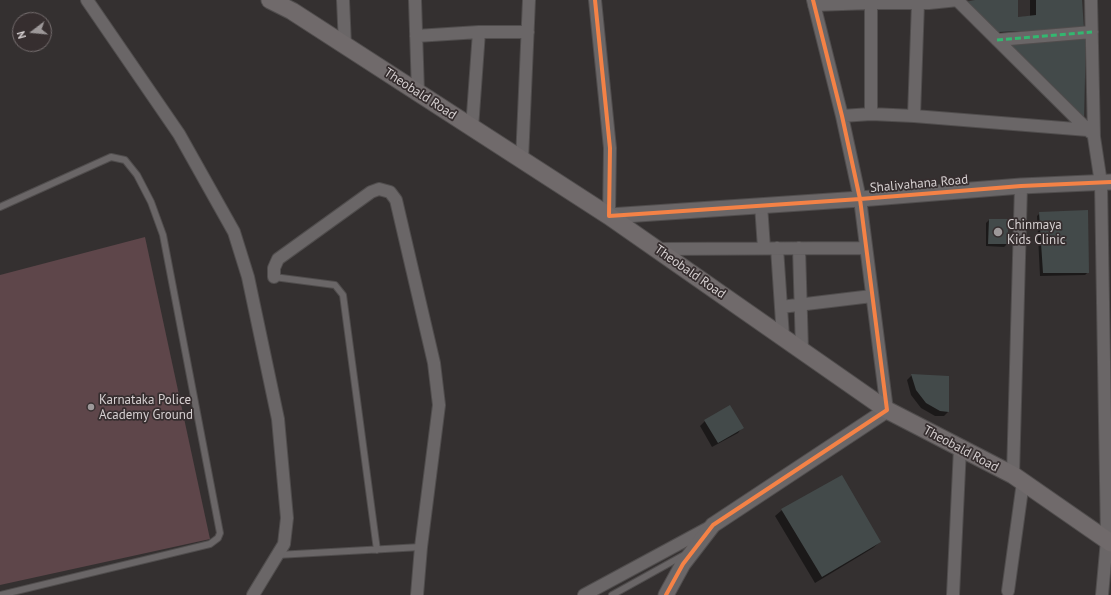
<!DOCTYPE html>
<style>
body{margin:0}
#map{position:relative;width:1111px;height:595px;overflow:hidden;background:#343030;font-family:"PT Sans",sans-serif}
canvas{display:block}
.north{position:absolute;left:12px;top:12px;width:40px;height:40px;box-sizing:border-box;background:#362e2f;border:1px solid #766f70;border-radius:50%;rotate:254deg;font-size:11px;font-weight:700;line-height:16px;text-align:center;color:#d6d0d1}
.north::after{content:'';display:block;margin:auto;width:14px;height:18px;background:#9d9899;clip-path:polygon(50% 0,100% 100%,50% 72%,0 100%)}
</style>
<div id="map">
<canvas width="1111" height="595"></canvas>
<div class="north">N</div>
</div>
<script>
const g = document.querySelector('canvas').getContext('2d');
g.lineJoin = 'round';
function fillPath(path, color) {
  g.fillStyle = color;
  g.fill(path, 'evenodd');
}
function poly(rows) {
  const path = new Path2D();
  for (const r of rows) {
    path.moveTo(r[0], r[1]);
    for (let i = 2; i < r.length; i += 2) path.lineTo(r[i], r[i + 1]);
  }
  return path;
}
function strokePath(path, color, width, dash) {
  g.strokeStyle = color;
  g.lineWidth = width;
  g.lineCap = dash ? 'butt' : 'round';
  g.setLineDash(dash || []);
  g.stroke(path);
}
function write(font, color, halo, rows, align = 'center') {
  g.font = font + ' "PT Sans",sans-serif';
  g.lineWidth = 3.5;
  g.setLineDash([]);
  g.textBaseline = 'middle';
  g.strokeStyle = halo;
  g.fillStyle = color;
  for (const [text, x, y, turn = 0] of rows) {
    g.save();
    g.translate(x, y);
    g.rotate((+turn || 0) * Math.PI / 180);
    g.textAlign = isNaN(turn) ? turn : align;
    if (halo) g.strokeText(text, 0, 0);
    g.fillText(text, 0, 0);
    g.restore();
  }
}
fillPath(poly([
 [145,237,210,539,0,585,0,275]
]), '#5e464a');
fillPath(poly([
 [981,0,1017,0,1017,18,1030,16,1030,0,1081,0,1083,120,991,39],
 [1040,213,1088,272,1085,275,1040,276,1037,216],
 [989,220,1007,244,1004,247,986,246,986,223],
 [912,375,948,412,944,416,935,416,921,408,911,395,907,380],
 [705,421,742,428,738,433,712,447,700,426],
 [782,510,880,542,873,548,815,583,775,516]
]), '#0007');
fillPath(poly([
 [975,0,1018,0,1018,17,1036,15,1036,0,1082,0,1084,29,998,32,965,2],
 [1086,34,1084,120,1006,44],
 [1088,210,1089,273,1043,273,1039,212],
 [989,219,1008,219,1008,244,988,244],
 [911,374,949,376,949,412,940,411,926,403,916,390],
 [730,405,744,428,718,443,704,420],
 [842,475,881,542,822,577,781,509]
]), '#434a4a');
const service = poly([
 [0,207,111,157,125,160,137,175,151,202,163,235,220,533,218,538,210,544,0,595],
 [274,277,335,285,343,295,377,550],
 [277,555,421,547],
 [612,595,684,555]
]);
const minor = poly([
 [87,0,179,134,234,232,248,277,278,419,287,518,284,544,253,595],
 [343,0,345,45],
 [415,0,418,92],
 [595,0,610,148,609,216],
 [813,0,842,116,860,199,887,410],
 [957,0,1090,132],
 [1091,0,1094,137,1101,183,1107,540,1102,595],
 [814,5,871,3,929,3,958,0],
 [416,36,479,32,528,32],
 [997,40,1092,32],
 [871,114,871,3],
 [842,116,871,114,914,116,1088,130],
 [914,116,918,3],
 [472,128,479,32],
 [522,160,529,0],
 [761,205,764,248],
 [777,248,783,337],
 [799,248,802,350],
 [656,249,866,248],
 [274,277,274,268,278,259,371,192,379,189,390,192,396,200,434,363,439,405,421,547,417,595],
 [781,307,872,296],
 [1013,475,1021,186],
 [1008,591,1023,482],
 [584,595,710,527],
 [953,595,960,448]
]);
const tertiary = poly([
 [609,216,860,199,1021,186,1111,182],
 [666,595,683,564,713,525,887,410]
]);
const secondary = poly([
 [270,0,292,11,609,216,887,410,1013,475,1111,543]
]);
strokePath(service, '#504d4d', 8);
strokePath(minor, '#504d4d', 14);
strokePath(tertiary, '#504d4d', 17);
strokePath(secondary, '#504d4d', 19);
strokePath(service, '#6a6667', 6);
strokePath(minor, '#6a6667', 12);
strokePath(tertiary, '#6a6667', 15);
strokePath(secondary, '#706a6b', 17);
strokePath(poly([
 [997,40,1092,32]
]), '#33b770', 3, [6, 3]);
strokePath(poly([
 [595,0,610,148,609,216,860,199,1021,186,1111,182],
 [666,595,683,564,713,525,887,410,860,199,842,116,813,0]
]), '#f48246', 4);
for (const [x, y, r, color] of [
 [998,232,5,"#9d9899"],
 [91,407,4,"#9d9899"]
]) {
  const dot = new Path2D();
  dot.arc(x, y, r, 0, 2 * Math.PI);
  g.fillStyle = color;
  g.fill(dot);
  strokePath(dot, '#362e2f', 1.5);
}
write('13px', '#d6d0d1', '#362e2f', [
 ["Theobald Road",420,94,33],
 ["Shalivahana Road",919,184,-5],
 ["Theobald Road",690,272,35],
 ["Theobald Road",961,449,28]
]);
write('13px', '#d6d0d1', '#362e2f', [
 ["Chinmaya",1007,225],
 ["Kids Clinic",1007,240],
 ["Karnataka Police",99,400],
 ["Academy Ground",99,415]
], 'left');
</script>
